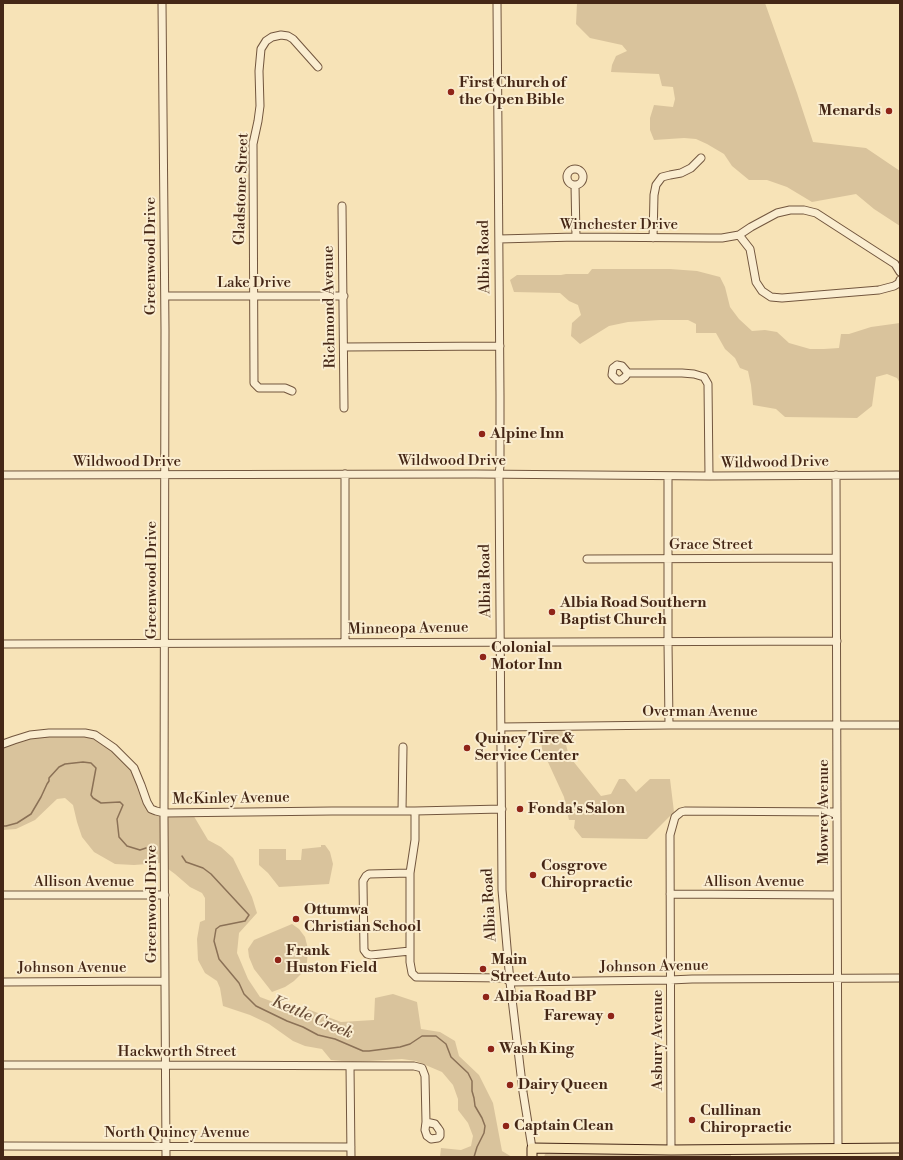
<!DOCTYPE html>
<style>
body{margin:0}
#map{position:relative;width:903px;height:1160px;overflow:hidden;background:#f7e3b7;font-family:"Libre Bodoni",serif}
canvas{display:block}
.frame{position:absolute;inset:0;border:4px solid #452716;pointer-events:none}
</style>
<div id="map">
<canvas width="903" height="1160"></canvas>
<div class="frame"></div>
</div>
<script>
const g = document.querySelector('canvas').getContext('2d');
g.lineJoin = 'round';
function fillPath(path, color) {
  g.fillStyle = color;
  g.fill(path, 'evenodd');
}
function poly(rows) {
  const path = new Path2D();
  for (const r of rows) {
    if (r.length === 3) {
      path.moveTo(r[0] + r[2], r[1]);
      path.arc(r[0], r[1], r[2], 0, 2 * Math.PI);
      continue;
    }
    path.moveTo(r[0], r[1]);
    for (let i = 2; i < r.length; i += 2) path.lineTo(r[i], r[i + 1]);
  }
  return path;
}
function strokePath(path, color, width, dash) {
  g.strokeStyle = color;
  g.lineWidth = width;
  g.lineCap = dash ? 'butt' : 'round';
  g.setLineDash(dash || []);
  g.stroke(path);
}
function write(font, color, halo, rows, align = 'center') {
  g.font = font + ' "Libre Bodoni",serif';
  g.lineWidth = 4;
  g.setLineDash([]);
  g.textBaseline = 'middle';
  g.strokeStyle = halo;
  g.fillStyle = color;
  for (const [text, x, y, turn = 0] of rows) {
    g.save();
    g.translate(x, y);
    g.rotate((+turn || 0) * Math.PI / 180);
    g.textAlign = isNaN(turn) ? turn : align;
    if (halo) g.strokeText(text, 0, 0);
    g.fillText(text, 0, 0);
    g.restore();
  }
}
fillPath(poly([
 [577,3,765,3,797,93,813,142,866,148,900,171,900,226,874,209,856,194,812,202,787,187,767,180,749,180,732,166,724,154,707,144,696,139,684,138,654,140,650,130,650,118,654,105,673,107,675,99,673,87,662,86,659,74,611,72,612,65,616,56,627,51,622,45,590,38,576,24],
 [592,269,670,269,697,271,720,277,725,287,730,307,739,319,752,331,765,330,777,332,789,343,810,349,824,349,839,348,841,334,849,334,871,327,900,323,900,383,897,378,887,374,876,377,872,406,857,418,785,417,776,409,753,405,751,385,748,371,740,368,735,358,725,349,716,333,696,333,696,324,688,320,660,320,628,322,609,326,580,344,571,336,572,323,581,315,578,305,569,301,560,293,514,292,510,280,517,275,561,275,566,274,588,274],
 [540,726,561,726,569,756,601,796,611,794,619,779,625,779,636,792,650,779,670,779,674,812,647,839,582,838,574,828,575,820,569,820,564,797,542,749],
 [30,735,95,735,134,768,151,809,192,813,208,840,221,847,233,858,252,897,257,913,239,933,237,953,248,979,260,997,276,1003,305,1008,341,1022,374,1020,375,998,393,994,417,1002,421,1029,440,1032,455,1041,459,1056,479,1075,493,1103,502,1151,512,1157,440,1157,441,1148,461,1150,471,1146,473,1136,468,1123,458,1110,458,1099,453,1085,442,1072,416,1061,402,1059,353,1062,331,1060,322,1049,305,1046,293,1041,269,1024,250,1015,223,1006,220,988,217,981,205,973,198,960,197,939,200,922,205,920,205,898,202,893,190,887,175,874,160,863,134,865,115,864,94,852,82,837,77,822,73,805,65,798,57,799,35,820,16,829,3,830,3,744],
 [321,845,325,845,330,852,333,864,329,884,279,887,268,873,259,865,259,849,286,849,286,860,301,860,302,849,321,847],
 [292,924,299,929,305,937,308,949,307,962,302,973,294,981,285,987,272,992,254,969,249,957,248,949,254,940],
 [558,1148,731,1150,731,1157,544,1157,545,1154]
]), '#d9c39c');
strokePath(poly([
 [3,826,6,826,17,823,31,814,41,797,47,784,49,781,49,778,59,767,65,764,83,762,91,763,96,768,91,795,93,798,101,803,120,802,123,805,117,819,119,837,127,846,140,850,146,848],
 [182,856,186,862,203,868,211,874,249,915,245,921,220,926,216,929,214,941,219,959,239,983,244,994,256,1006,287,1021,303,1027,318,1035,335,1039,363,1051,369,1051,400,1047,410,1044,422,1036,436,1036,446,1044,451,1057,468,1073,472,1081,472,1091,474,1098,475,1106,482,1118,485,1126,484,1133,477,1147,474,1157]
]), '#8b7156', 1.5);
const minor = poly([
 [162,3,165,330,164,817,166,1157],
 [497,3,500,396,500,466,499,474,502,890,510,982,523,1092,532,1148],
 [575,177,8],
 [575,185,576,237],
 [342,206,344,408],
 [653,238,654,195,656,185,662,177,670,175,681,173,691,168,701,158],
 [499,239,576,237,710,238,722,238,739,235],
 [900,272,895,264,881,255,816,213,804,210,790,210,777,213,751,227,739,235,750,249,756,282,762,291,771,297,782,298,879,290,894,286,899,283,900,280],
 [165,296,344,296],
 [344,347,500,346],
 [617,365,622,366,628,373,625,377,621,380,617,380,612,375,613,368,617,365],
 [628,373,682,373,694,374,704,377,708,384,709,476],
 [292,391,285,388,259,388,254,383,253,144,258,121,260,106,259,71,261,49,266,41,272,37,281,35,288,36,293,39,318,67],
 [3,475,476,474,709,476,900,475],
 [836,475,838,1149],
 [668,476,668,642,669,725],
 [587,559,836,558],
 [345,643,345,474],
 [3,644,837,641],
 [501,727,669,725,900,725],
 [3,744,14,740,30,735,49,733,85,733,95,735,114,748,134,768,141,785,147,802,151,809,156,811,164,813,332,811,415,811,502,809],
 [402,811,403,747],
 [415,811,415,840,410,873,410,962,412,973,416,977,505,978,510,982,670,980,692,979,900,978],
 [410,873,369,874,366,876,363,881,363,884,364,950,367,954,371,955,410,951],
 [670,894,837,895],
 [3,895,165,895],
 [3,982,165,981],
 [3,1065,165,1065,414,1066,422,1068,425,1076,426,1122],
 [350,1066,351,1157],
 [426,1122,435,1124,438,1128,440,1131,440,1136,438,1138,431,1139,427,1136,425,1130,426,1122],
 [3,1146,351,1147],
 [671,1150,670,835,675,817,681,812,685,811,837,812]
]);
const major = poly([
 [532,1157,532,1148,671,1150,900,1148]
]);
strokePath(minor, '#72563e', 9);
strokePath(major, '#452716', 11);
strokePath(minor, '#faedd0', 7);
strokePath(major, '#f7e3b7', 9);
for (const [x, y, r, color] of [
 [451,92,4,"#8f2418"],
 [889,111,4,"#8f2418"],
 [482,434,4,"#8f2418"],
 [552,612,4,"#8f2418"],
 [483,657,4,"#8f2418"],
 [467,748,4,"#8f2418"],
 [520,809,4,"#8f2418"],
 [533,875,4,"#8f2418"],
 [296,919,4,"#8f2418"],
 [278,960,4,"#8f2418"],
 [483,969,4,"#8f2418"],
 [486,997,4,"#8f2418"],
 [611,1016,4,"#8f2418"],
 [491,1049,4,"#8f2418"],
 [510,1085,4,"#8f2418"],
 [692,1120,4,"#8f2418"],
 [506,1126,4,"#8f2418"]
]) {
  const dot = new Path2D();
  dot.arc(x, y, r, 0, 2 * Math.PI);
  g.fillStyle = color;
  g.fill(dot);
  strokePath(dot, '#faedd0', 1.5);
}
write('bold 15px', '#452716', '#faedd0', [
 ["First Church of",459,83],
 ["the Open Bible",459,100],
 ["Menards",881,111,"right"],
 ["Alpine Inn",490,434],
 ["Albia Road Southern",560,603],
 ["Baptist Church",560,620],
 ["Colonial",491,648],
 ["Motor Inn",491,665],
 ["Quincy Tire &",475,739],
 ["Service Center",475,756],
 ["Fonda's Salon",528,809],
 ["Cosgrove",541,866],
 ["Chiropractic",541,883],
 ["Ottumwa",304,910],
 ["Christian School",304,927],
 ["Frank",286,951],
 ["Huston Field",286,968],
 ["Main",491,960],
 ["Street Auto",491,977],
 ["Albia Road BP",494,997],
 ["Fareway",603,1016,"right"],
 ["Wash King",499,1049],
 ["Dairy Queen",518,1085],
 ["Cullinan",700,1111],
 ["Chiropractic",700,1128],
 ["Captain Clean",514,1126]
], 'left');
write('15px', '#452716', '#faedd0', [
 ["Gladstone Street",242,189,-88],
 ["Winchester Drive",619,225],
 ["Greenwood Drive",151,256,-90],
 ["Albia Road",485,257,-91],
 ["Lake Drive",254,283],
 ["Richmond Avenue",330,307,-91],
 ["Wildwood Drive",452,461],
 ["Wildwood Drive",127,462],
 ["Wildwood Drive",775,463,-1],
 ["Grace Street",711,545],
 ["Greenwood Drive",152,580,-90],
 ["Albia Road",486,581,-91],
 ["Minneopa Avenue",408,629,-1],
 ["Overman Avenue",700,712],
 ["McKinley Avenue",231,799,-1],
 ["Mowrey Avenue",824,812,-90],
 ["Allison Avenue",84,882],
 ["Allison Avenue",754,882],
 ["Greenwood Drive",152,904,-90],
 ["Albia Road",490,905,-93],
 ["Johnson Avenue",654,967,-1],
 ["Johnson Avenue",72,968],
 ["Asbury Avenue",658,1040,-90],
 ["Hackworth Street",177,1052],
 ["North Quincy Avenue",177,1133]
]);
write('italic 16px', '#684c36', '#faedd0', [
 ["Kettle Creek",312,1018,23]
]);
</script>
